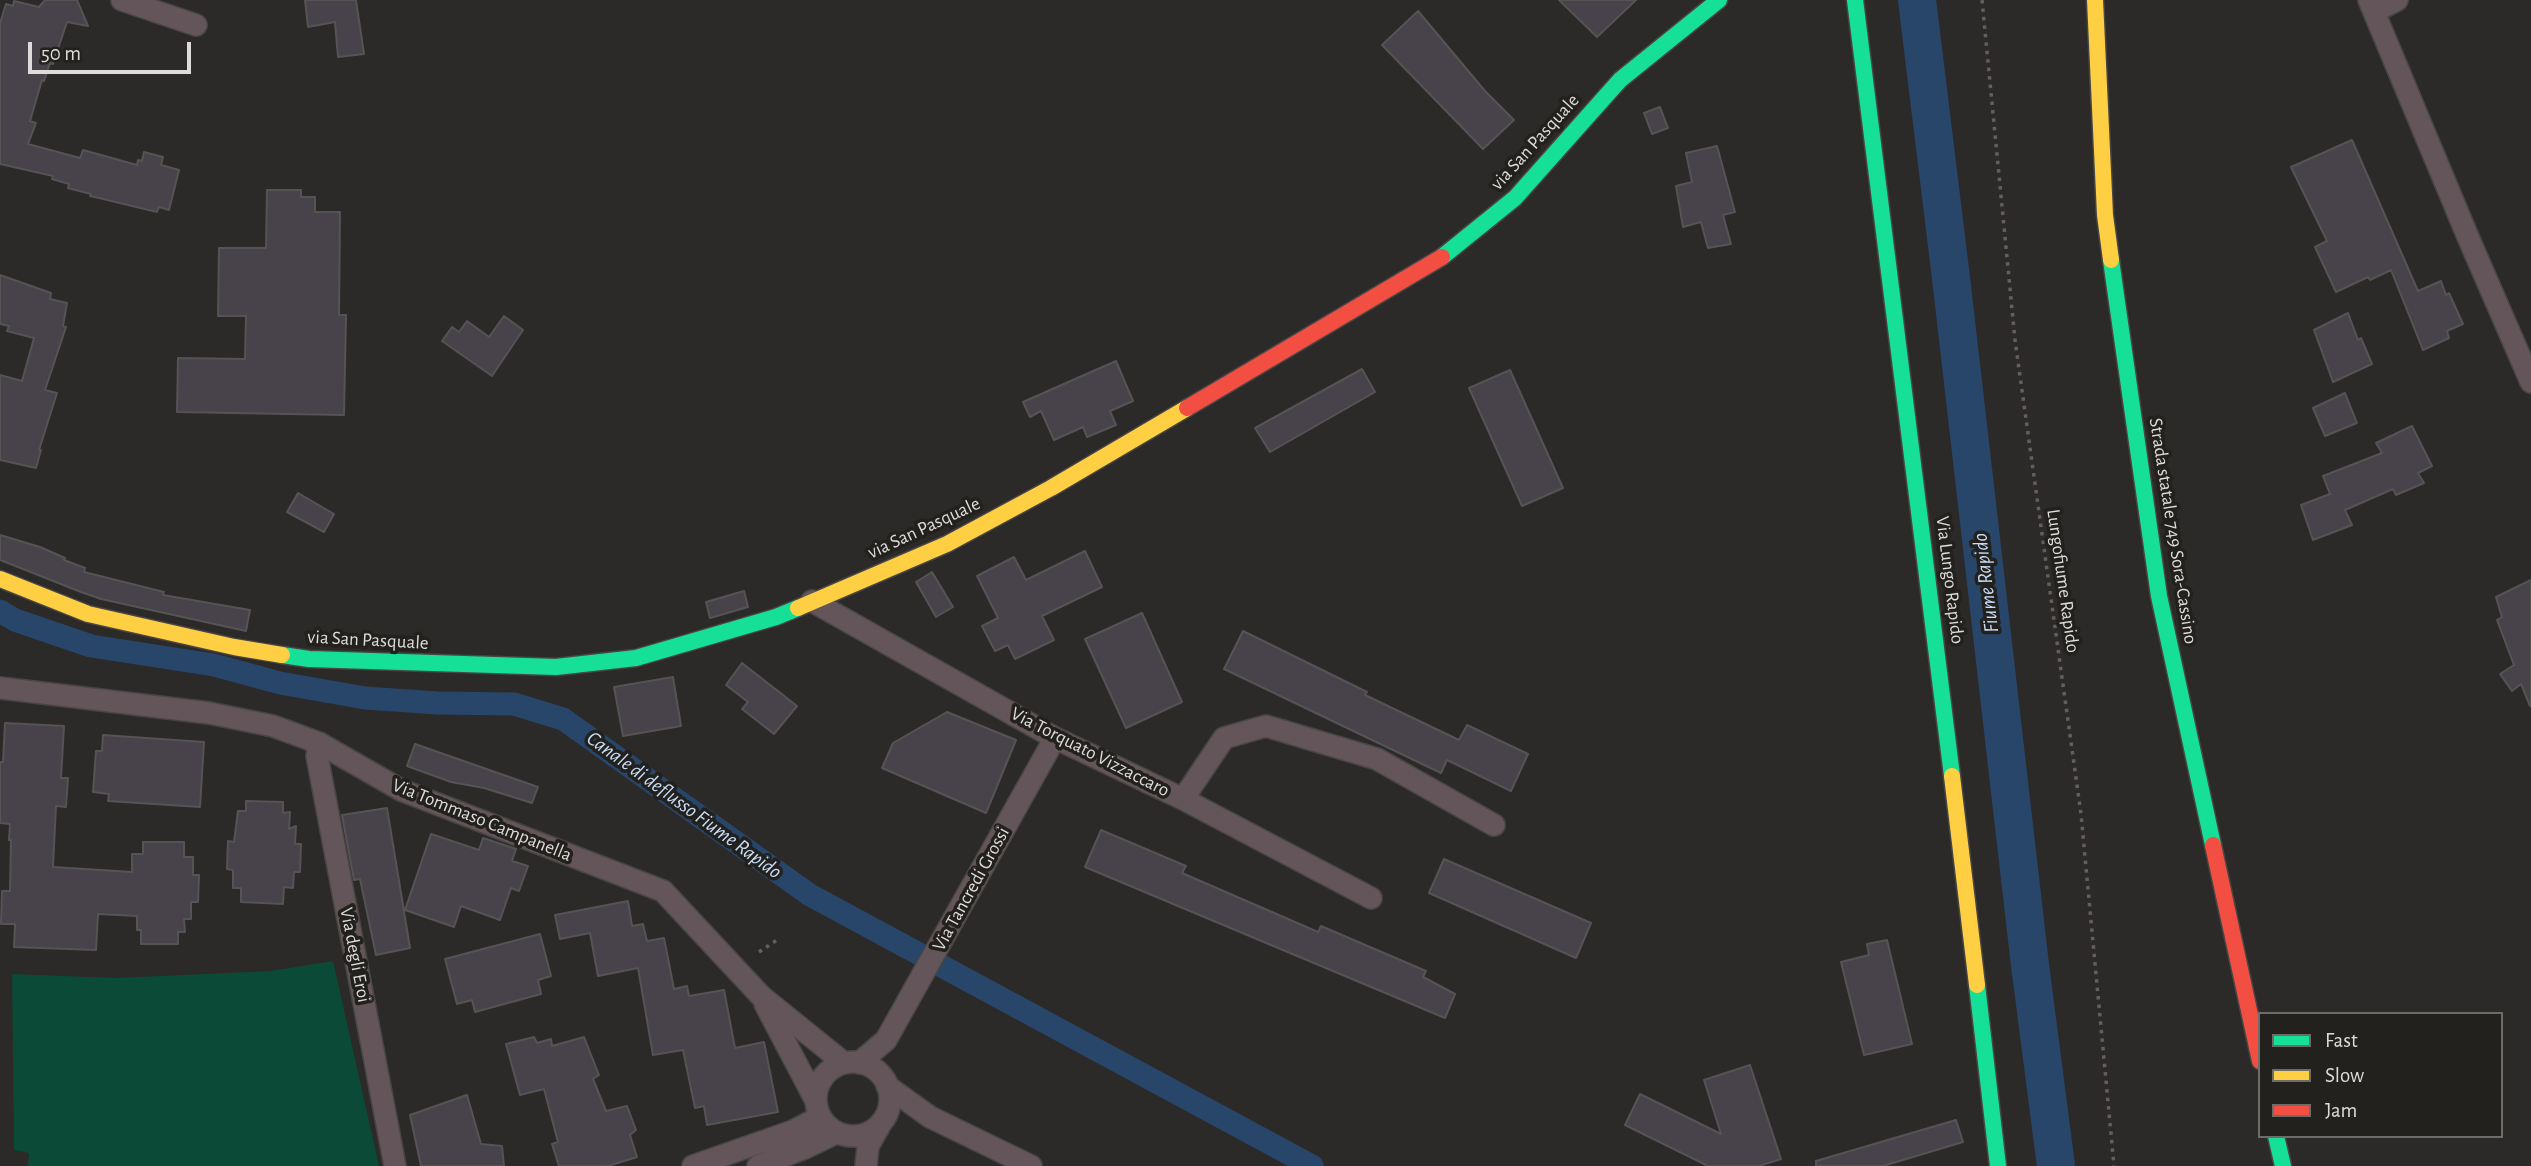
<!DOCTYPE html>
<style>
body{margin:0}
#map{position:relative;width:2531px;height:1166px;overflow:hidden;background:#2c2a28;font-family:"Alegreya Sans",sans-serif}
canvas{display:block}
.legend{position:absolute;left:2258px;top:1012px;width:245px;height:126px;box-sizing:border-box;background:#23211d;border:2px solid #6e6c69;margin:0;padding:9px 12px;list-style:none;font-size:21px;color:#dedcda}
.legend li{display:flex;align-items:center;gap:14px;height:35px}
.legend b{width:35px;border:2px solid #6e6c69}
.scale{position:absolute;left:28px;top:42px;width:163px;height:32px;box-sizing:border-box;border:4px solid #dedcda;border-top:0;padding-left:9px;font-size:21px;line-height:24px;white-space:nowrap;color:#dedcda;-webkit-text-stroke:5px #23211d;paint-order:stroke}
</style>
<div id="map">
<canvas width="2531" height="1166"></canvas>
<ul class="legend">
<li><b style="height:9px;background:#16e098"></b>Fast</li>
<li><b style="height:9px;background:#ffcf43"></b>Slow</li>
<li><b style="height:9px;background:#f24e42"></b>Jam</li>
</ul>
<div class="scale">50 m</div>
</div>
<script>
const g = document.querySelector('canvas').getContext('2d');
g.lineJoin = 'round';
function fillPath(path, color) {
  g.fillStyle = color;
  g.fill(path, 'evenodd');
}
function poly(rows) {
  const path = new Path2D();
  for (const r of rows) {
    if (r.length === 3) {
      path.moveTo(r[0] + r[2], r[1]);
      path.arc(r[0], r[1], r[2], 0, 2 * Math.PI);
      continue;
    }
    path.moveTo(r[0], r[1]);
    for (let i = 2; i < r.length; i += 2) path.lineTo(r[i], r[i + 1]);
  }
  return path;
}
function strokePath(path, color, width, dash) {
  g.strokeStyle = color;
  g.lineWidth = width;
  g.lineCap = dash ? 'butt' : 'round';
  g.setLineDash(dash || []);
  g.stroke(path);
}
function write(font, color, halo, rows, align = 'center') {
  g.font = font + ' "Alegreya Sans",sans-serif';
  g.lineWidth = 7;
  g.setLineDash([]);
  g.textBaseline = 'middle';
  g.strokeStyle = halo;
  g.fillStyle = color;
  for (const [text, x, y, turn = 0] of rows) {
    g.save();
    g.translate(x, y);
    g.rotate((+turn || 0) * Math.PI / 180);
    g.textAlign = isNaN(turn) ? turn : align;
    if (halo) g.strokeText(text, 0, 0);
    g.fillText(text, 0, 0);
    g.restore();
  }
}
fillPath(poly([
 [333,961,379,1166,28,1166,29,1153,14,1150,12,974,116,978,270,971]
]), '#0b4a36');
strokePath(poly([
 [0,611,15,620,91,646,214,665,280,683,365,698,438,703,514,704,563,719,810,895,1312,1166]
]), '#28466a', 23);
strokePath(poly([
 [1917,0,1951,278,2030,965,2056,1166]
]), '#28466a', 38);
const building = poly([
 [45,0,77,0,88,26,67,22,53,64,50,63,44,81,42,80,30,121,36,123,28,144,80,158,83,150,137,165,138,160,142,161,144,152,163,157,161,165,179,170,169,210,159,207,157,212,99,198,90,196,91,194,68,188,69,184,52,179,53,176,0,164,0,23,6,4,13,6,14,1,39,7,45,0],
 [305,0,356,0,364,54,338,57,335,22,308,27,305,0],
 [1559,0,1636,0,1597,37,1559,0],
 [1418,11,1485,91,1514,120,1483,149,1382,45,1418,11],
 [1660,107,1668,128,1652,134,1644,113,1660,107],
 [2352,140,2418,291,2441,281,2446,295,2449,293,2463,324,2447,331,2449,338,2423,350,2391,270,2370,280,2368,277,2336,292,2315,247,2327,241,2291,167,2352,140],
 [1717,146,1735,212,1723,215,1731,244,1708,248,1701,222,1683,227,1676,186,1692,182,1686,153,1717,146],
 [267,190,301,190,301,197,315,197,315,212,340,212,339,315,346,315,344,415,177,412,178,358,245,359,246,316,218,316,219,248,266,248,267,190],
 [0,275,51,293,50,299,67,303,63,326,66,327,45,390,57,393,39,450,41,450,36,468,0,460,0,375,22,381,34,338,7,331,9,326,0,324,0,275],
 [2348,313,2358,340,2361,338,2372,364,2333,382,2314,330,2348,313],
 [504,316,523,330,492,376,442,341,452,327,459,332,467,321,489,337,504,316],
 [1116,361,1133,401,1110,411,1116,425,1087,437,1083,427,1054,440,1041,411,1030,417,1023,402,1116,361],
 [1362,369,1375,392,1270,452,1255,428,1362,369],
 [1510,370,1563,488,1522,506,1469,388,1510,370],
 [2345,393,2357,423,2325,436,2313,408,2345,393],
 [2412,426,2432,466,2418,473,2424,483,2396,495,2393,489,2345,510,2352,525,2313,540,2301,505,2330,494,2323,476,2382,453,2376,443,2412,426],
 [298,493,334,514,324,532,287,512,298,493],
 [0,535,40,547,65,558,64,560,85,568,84,572,164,592,163,595,250,610,246,631,101,599,81,592,0,560,0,535],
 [1085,551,1102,587,1042,616,1054,640,1015,659,1008,645,995,651,982,626,998,618,977,576,1014,557,1026,580,1085,551],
 [932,572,953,607,936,617,916,582,932,572],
 [2531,580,2531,706,2530,706,2521,684,2512,691,2500,674,2514,665,2497,620,2502,617,2496,597,2531,580],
 [744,591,748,607,710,618,706,602,744,591],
 [1142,613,1182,702,1126,728,1085,639,1142,613],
 [1243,631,1367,692,1365,695,1459,740,1467,725,1528,754,1511,791,1447,760,1441,773,1224,669,1243,631],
 [742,663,797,706,774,734,742,709,748,702,726,685,742,663],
 [673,677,681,726,623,736,614,687,673,677],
 [947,712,1016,740,986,813,882,768,893,743,947,712],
 [5,723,64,726,61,778,68,778,66,807,56,806,53,867,132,872,132,854,143,854,143,842,184,842,184,857,193,857,193,875,199,875,198,902,191,902,191,919,184,919,185,932,178,932,178,944,141,944,141,930,137,930,137,916,98,914,96,950,14,947,15,924,1,924,2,891,10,891,11,840,9,840,10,824,0,823,0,762,3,762,5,723],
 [103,735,204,742,200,807,108,801,109,794,93,792,96,751,102,751,103,735],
 [415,744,538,787,532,803,484,788,451,782,407,766,415,744],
 [246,801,283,802,283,813,290,812,289,829,296,826,295,844,301,844,300,872,294,872,293,888,284,887,283,904,241,902,241,888,233,888,233,870,227,869,228,841,234,842,238,811,246,811,246,801],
 [387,808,410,948,376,955,360,879,354,880,342,815,387,808],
 [1101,830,1186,866,1182,873,1318,932,1321,926,1426,971,1423,977,1455,994,1445,1018,1085,867,1101,830],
 [431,834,479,850,483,838,516,849,512,861,528,866,519,891,511,888,500,920,461,906,454,927,405,910,431,834],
 [1444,859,1591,923,1576,958,1429,893,1444,859],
 [628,901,632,926,643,924,647,941,664,938,674,989,687,986,689,996,724,990,735,1048,764,1042,778,1112,707,1125,704,1106,695,1108,683,1050,653,1055,638,968,598,976,590,933,560,939,555,915,628,901],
 [540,934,551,976,538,980,541,994,475,1012,472,1000,457,1004,445,959,540,934],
 [1887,940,1912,1044,1864,1055,1841,962,1869,955,1867,944,1887,940],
 [534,1037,537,1043,551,1039,552,1046,584,1037,599,1075,593,1079,606,1111,627,1106,636,1130,630,1135,637,1157,608,1166,559,1166,552,1144,558,1142,544,1089,520,1095,506,1044,534,1037],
 [1750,1065,1781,1159,1759,1166,1708,1166,1625,1125,1640,1094,1721,1134,1704,1080,1750,1065],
 [467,1095,481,1144,502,1146,504,1166,421,1166,410,1115,467,1095],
 [1956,1120,1963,1142,1883,1166,1816,1166,1816,1161,1956,1120]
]);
fillPath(building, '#48424b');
strokePath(building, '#555454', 2);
const street = poly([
 [122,0,196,25],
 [2369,0,2468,237,2531,382],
 [2374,12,2397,0],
 [812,601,1055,738,1183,799,1371,898],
 [0,688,209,713,273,726,319,743,401,790,663,891,761,996,844,1063],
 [319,743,317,756,395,1166],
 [1183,799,1224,738,1266,726,1377,759,1494,825],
 [765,1004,815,1099],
 [853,1099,37],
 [859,1063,886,1040,1055,738],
 [887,1086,930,1117,1031,1166],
 [693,1166,793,1131,820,1117],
 [758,1166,805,1148,836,1133],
 [866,1166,868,1146,880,1125]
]);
const fast = poly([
 [1855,0,1952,776],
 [1442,257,1515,198,1620,80,1719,0],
 [2111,260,2159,596,2213,845],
 [282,655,309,659,556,667,636,658,776,617,798,608],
 [1977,985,1998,1166],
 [2276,1136,2283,1166]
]);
const slow = poly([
 [2095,0,2105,215,2111,260],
 [0,579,88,614,234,647,282,655],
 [798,608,947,544,1051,488,1187,408],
 [1952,776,1977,985]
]);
const jam = poly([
 [1187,408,1442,257],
 [2213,845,2260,1061]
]);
strokePath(street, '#484645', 24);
strokePath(fast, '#484645', 19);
strokePath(slow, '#484645', 19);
strokePath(jam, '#484645', 19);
strokePath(poly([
 [1982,0,2015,340,2081,814,2114,1166],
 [759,952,780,938]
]), '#665d5f', 3.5, [3.5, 5]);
strokePath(street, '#635559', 21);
strokePath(fast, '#16e098', 16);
strokePath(slow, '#ffcf43', 16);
strokePath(jam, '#f24e42', 16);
write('19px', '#dedcda', '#23211d', [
 ["via San Pasquale",1535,142,-48],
 ["via San Pasquale",924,528,-25],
 ["Strada statale 749 Sora-Cassino",2173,531,81],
 ["Via Lungo Rapido",1950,580,83],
 ["Lungofiume Rapido",2063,581,82],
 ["via San Pasquale",368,640,3],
 ["Via Torquato Vizzaccaro",1090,752,27],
 ["Via Tommaso Campanella",482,820,22],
 ["Via Tancredi Grossi",971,889,-61],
 ["Via degli Eroi",355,955,79]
]);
write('italic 21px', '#c8ddf8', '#23211d', [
 ["Fiume Rapido",1986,583,-97],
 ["Canale di deflusso Fiume Rapido",684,805,36]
]);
</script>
